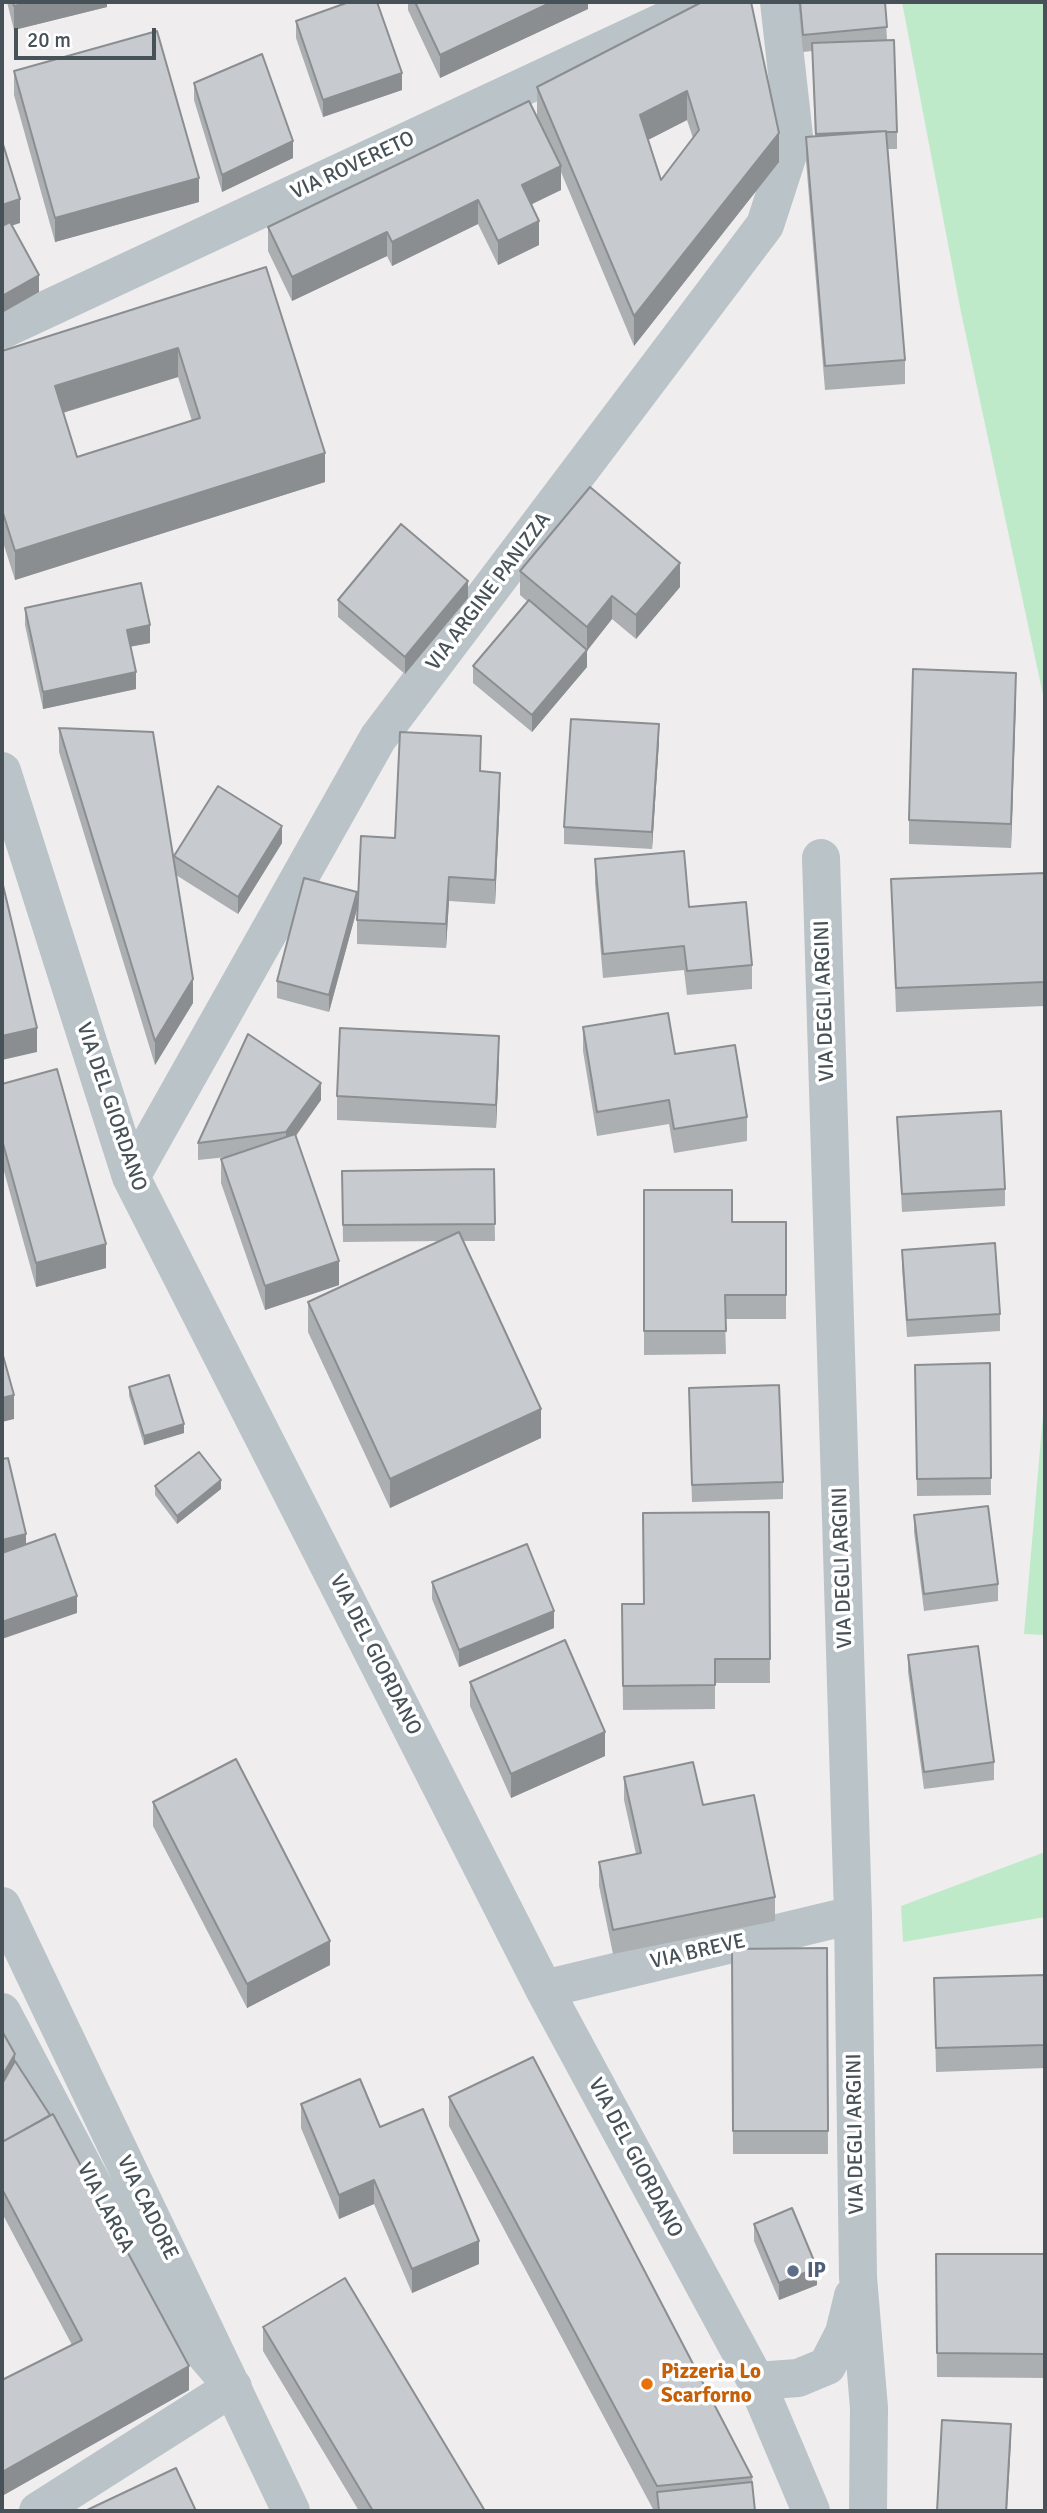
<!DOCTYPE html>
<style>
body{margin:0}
#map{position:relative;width:1047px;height:2513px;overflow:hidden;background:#efeded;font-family:Signika,sans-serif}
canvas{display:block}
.frame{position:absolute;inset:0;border:4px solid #475258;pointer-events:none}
.scale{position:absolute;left:14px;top:28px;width:142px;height:32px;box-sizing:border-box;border:4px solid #475258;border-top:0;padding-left:9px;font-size:21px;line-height:24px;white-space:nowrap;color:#475258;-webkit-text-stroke:5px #fff;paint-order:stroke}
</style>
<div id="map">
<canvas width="1047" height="2513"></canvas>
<div class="frame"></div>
<div class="scale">20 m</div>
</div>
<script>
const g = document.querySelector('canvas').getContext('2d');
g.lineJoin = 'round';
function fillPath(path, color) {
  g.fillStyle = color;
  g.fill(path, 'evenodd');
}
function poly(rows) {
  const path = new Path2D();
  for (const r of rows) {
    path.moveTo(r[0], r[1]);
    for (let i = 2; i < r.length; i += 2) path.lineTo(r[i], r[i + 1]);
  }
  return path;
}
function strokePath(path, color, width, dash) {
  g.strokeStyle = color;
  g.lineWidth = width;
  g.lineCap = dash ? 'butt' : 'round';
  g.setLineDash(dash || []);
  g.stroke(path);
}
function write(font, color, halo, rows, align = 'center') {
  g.font = font + ' Signika,sans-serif';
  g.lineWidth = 7;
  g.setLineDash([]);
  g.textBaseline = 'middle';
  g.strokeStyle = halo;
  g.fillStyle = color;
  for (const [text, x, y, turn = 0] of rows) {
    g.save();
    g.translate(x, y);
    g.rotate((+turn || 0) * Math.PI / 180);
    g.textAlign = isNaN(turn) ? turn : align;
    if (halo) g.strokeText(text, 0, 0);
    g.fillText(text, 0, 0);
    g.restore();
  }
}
fillPath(poly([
 [902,2,1045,2,1045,704,961,312],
 [1045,1392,1045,1635,1024,1634],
 [1045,1852,1045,1917,903,1942,901,1906]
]), '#beeaca');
strokePath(poly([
 [2,330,705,2],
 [2,771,131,1177,544,1989,756,2381,811,2511],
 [821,858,853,1915,858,2277,869,2408,868,2511],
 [131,1177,378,738,765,225,794,136,779,2],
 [2,1906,291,2511],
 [544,1989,853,1915],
 [2,2012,145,2284,233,2387,38,2511],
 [756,2381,798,2378,827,2366,844,2333,853,2296]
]), '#b9c3c8', 38);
fillPath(poly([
 [7,2,107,2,107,7,14,30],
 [408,2,588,2,588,9,440,78,408,10],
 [702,2,779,162,634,346,561,172,561,190,531,204,539,245,498,265,478,224,392,266,387,256,292,301,268,251,268,227,537,116,537,87],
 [687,120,693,138,661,180,648,140],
 [798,2,885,2,887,40,897,132,897,149,888,149,905,360,905,384,825,390,806,161,806,137,815,137,812,51,803,52],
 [296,21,402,90,323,117,296,38],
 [14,71,199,202,55,242,14,95],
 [194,83,293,158,222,192,194,100],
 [266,267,325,482,15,580,2,539,2,351],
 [178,377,192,421,77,457,63,413],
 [520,571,680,587,636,639,612,619,587,650,587,667,532,732,473,683,473,666,528,602,520,595],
 [468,598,405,674,338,617,338,600],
 [25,608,150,643,130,647,136,689,43,709,25,625],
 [1016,697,1011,848,909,844,909,820],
 [59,728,174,862,174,856,282,843,238,914,176,875,193,1003,155,1065,59,752],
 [659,741,652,849,564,844,564,827],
 [481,771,500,796,495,904,449,901,446,948,357,944,357,920,395,838],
 [595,859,689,907,752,965,752,989,687,995,684,970,603,978,595,883],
 [1045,873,1045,1006,896,1012,891,879],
 [357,909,329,1012,277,998,277,981],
 [583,1027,675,1054,747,1117,747,1141,674,1153,669,1124,597,1136,583,1051],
 [499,1060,496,1128,337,1120,337,1096],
 [2,1084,106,1268,36,1287,2,1164],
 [321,1100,296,1136,339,1285,265,1310,221,1183,221,1159,227,1157,198,1160,198,1143],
 [897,1117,1005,1189,1005,1206,902,1212],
 [494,1169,495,1241,463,1241,541,1438,390,1508,308,1332,308,1302,439,1241,343,1242,342,1171],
 [644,1190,732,1222,786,1222,786,1319,725,1319,726,1354,644,1355],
 [902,1250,1000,1314,1000,1331,907,1337,902,1267],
 [990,1363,991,1495,917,1496,915,1365],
 [129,1387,184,1433,144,1445,129,1396],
 [689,1405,783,1482,783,1499,692,1502],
 [155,1486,221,1489,177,1524,155,1495],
 [769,1512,770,1683,715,1683,715,1709,623,1710,622,1604,644,1604],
 [914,1515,998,1584,998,1601,924,1611,914,1532],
 [432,1582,554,1628,459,1667,432,1599],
 [908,1655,994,1762,994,1780,924,1789,908,1672],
 [470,1682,605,1756,511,1798,470,1706],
 [624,1777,703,1805,775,1897,775,1921,613,1954,599,1886,599,1862,636,1854,624,1800],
 [153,1802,330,1965,247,2008,153,1826],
 [827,1948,828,2154,733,2154,732,1949],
 [1045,1975,1045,2068,936,2072,934,1978],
 [2,2031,15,2061,189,2390,2,2496,2,2380,72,2345,2,2213],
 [449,2097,752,2477,755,2511,654,2511,449,2126],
 [301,2104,380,2127,479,2264,412,2293,374,2204,339,2219,301,2128],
 [754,2224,817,2285,779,2300,754,2241],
 [936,2254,1045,2254,1045,2378,937,2377],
 [263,2327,485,2511,359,2511,263,2351]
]), '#abafb2');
fillPath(poly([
 [31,2,107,2,107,7,14,30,14,6],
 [552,2,588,2,588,9,440,78,440,55],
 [402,73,402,90,323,117,323,100],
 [687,91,687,120,640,144,640,115],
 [779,133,779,162,634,346,634,316],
 [293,141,293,158,222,192,222,175],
 [561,166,561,190,522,209,522,185],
 [199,178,199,202,55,242,55,218],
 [20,199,20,223,2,229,2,205],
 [478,200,478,224,392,266,392,242],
 [539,221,539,245,498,265,498,241],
 [387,232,387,256,292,301,292,277],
 [39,275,39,292,2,313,2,296],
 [178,348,178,377,55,415,55,386],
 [325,453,325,482,15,580,15,551],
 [680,563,680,587,636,639,636,615],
 [468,581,468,598,405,674,405,657],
 [612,596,612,619,587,651,587,627],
 [150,625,150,643,127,647,127,630],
 [587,650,587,667,532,732,532,715],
 [136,672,136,689,43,709,43,692],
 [1016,673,1016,697,1011,848,1011,824],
 [659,724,659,741,652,849,652,832],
 [500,773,500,796,495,904,495,880],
 [282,826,282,843,238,914,238,897],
 [449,877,449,901,446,948,446,924],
 [357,892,357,909,329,1012,329,995],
 [193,979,193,1003,155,1065,155,1041],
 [37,1028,37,1052,2,1060,2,1036],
 [499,1036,499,1060,496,1128,496,1105],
 [321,1083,321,1100,286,1149,286,1132],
 [106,1244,106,1268,36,1287,36,1263],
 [339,1261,339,1285,265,1310,265,1286],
 [14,1395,14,1419,2,1422,2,1398],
 [541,1409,541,1438,390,1508,390,1479],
 [184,1424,184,1433,144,1445,144,1436],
 [221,1480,221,1489,177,1524,177,1516],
 [26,1534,26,1551,2,1557,2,1540],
 [77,1596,77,1613,2,1639,2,1622],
 [554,1611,554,1628,459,1667,459,1650],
 [605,1732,605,1756,511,1798,511,1774],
 [330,1941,330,1965,247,2008,247,1984],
 [15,2054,15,2078,2,2100,2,2076],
 [374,2180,374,2204,339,2219,339,2195],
 [479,2241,479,2264,412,2293,412,2269],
 [817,2268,817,2285,779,2300,779,2283],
 [189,2366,189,2390,2,2496,2,2472],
 [1011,2424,1011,2441,1007,2511,1006,2511]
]), '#8b8e91');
const building = poly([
 [13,2,31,2,14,6,13,2],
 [349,2,377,2,402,73,323,100,296,21,349,2],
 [415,2,552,2,440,55,415,2],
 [702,2,751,2,779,133,634,316,537,87,702,2],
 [687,91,699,130,661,180,640,115,687,91],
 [800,2,885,2,887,27,803,35,800,2],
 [157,31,199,178,55,218,14,71,157,31],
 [894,40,897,132,886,132,886,131,816,134,812,43,894,40],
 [262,54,293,141,222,175,194,83,262,54],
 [529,101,561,166,522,185,539,221,498,241,478,200,392,242,387,232,292,277,268,227,529,101],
 [886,131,905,360,825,366,806,137,886,131],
 [2,141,20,199,2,205,2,141],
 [10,222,39,275,2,296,2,226,10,222],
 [266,267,325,453,15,551,2,510,2,351,266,267],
 [178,348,200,418,77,457,55,386,178,348],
 [590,487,680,563,636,615,612,596,587,627,520,571,590,487],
 [401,524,468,581,405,657,338,600,401,524],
 [141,583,150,625,127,630,136,672,43,692,25,608,141,583],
 [529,600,587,650,532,715,473,666,529,600],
 [913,669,1016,673,1011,824,909,820,913,669],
 [571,719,659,724,652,832,564,827,571,719],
 [59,728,153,732,193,979,155,1041,59,728],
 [400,732,481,736,480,771,500,773,495,880,449,877,446,924,357,920,361,836,395,838,400,732],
 [218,786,282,826,238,897,174,856,218,786],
 [684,851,689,907,746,902,752,965,687,971,684,946,603,954,595,859,684,851],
 [1045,873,1045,982,896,988,891,879,1045,873],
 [304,878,357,892,329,995,277,981,304,878],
 [2,881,37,1028,2,1036,2,881],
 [668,1013,675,1054,735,1045,747,1117,674,1129,669,1100,597,1112,583,1027,668,1013],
 [340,1028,499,1036,496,1105,337,1096,340,1028],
 [248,1034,321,1083,286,1132,198,1143,248,1034],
 [57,1069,106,1244,36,1263,2,1140,2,1084,57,1069],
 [1001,1111,1005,1189,902,1194,897,1117,1001,1111],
 [295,1134,339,1261,265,1286,221,1159,295,1134],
 [494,1169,495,1224,343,1225,342,1171,494,1169],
 [644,1190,732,1190,732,1222,786,1222,786,1295,725,1295,726,1331,644,1331,644,1190],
 [459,1232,541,1409,390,1479,308,1302,459,1232],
 [995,1243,1000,1314,907,1320,902,1250,995,1243],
 [2,1352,14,1395,2,1398,2,1352],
 [990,1363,991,1478,917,1479,915,1365,990,1363],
 [169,1375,184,1424,144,1436,129,1387,169,1375],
 [779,1385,783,1482,692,1485,689,1388,779,1385],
 [199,1452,221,1480,177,1516,155,1486,199,1452],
 [8,1458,26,1534,2,1540,2,1459,8,1458],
 [988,1506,998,1584,924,1594,914,1515,988,1506],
 [769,1512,770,1659,715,1659,715,1685,623,1686,622,1604,644,1604,643,1513,769,1512],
 [55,1534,77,1596,2,1622,2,1553,55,1534],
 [527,1544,554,1611,459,1650,432,1582,527,1544],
 [565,1640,605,1732,511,1774,470,1682,565,1640],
 [978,1646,994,1762,924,1772,908,1655,978,1646],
 [236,1759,330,1941,247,1984,153,1802,236,1759],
 [693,1762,703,1805,754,1795,775,1897,613,1930,599,1862,641,1853,624,1777,693,1762],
 [827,1948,828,2131,733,2131,732,1949,827,1948],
 [1045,1975,1045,2045,936,2048,934,1978,1045,1975],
 [2,2031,15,2054,2,2076,2,2031],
 [533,2057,752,2477,657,2486,449,2097,533,2057],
 [15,2061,50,2115,2,2142,2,2084,15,2061],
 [360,2079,380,2127,423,2109,479,2241,412,2269,374,2180,339,2195,301,2104,360,2079],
 [53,2114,189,2366,2,2472,2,2380,82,2340,2,2189,2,2142,53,2114],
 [792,2208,817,2268,779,2283,754,2224,792,2208],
 [936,2254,1045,2254,1045,2354,937,2353,936,2254],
 [345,2278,485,2511,373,2511,263,2327,345,2278],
 [942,2420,1011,2424,1006,2511,937,2511,942,2420],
 [176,2468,196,2511,85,2511,176,2468],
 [752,2482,755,2511,659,2511,657,2492,752,2482]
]);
fillPath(building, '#c7cbcf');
strokePath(building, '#8b8e91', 2);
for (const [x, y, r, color] of [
 [793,2271,7,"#5c6f8a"],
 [647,2384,7,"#e8710a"]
]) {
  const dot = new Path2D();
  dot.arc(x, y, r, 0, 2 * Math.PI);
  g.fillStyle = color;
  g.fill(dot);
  strokePath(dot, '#fff', 2.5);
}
write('21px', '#475258', '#fff', [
 ["VIA ROVERETO",353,166,-25],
 ["VIA ARGINE PANIZZA",489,592,-53],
 ["VIA DEGLI ARGINI",825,1001,-92],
 ["VIA DEL GIORDANO",111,1107,71],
 ["VIA DEGLI ARGINI",843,1568,-92],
 ["VIA DEL GIORDANO",375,1655,63],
 ["VIA BREVE",698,1952,-13],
 ["VIA DEGLI ARGINI",856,2134,-91],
 ["VIA DEL GIORDANO",635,2158,62],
 ["VIA LARGA",105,2208,62],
 ["VIA CADORE",147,2208,64]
]);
write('bold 21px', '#4e5e75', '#fff', [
 ["IP",807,2271]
], 'left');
write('bold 21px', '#c56008', '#fff', [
 ["Pizzeria Lo",661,2372],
 ["Scarforno",661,2396]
], 'left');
</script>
